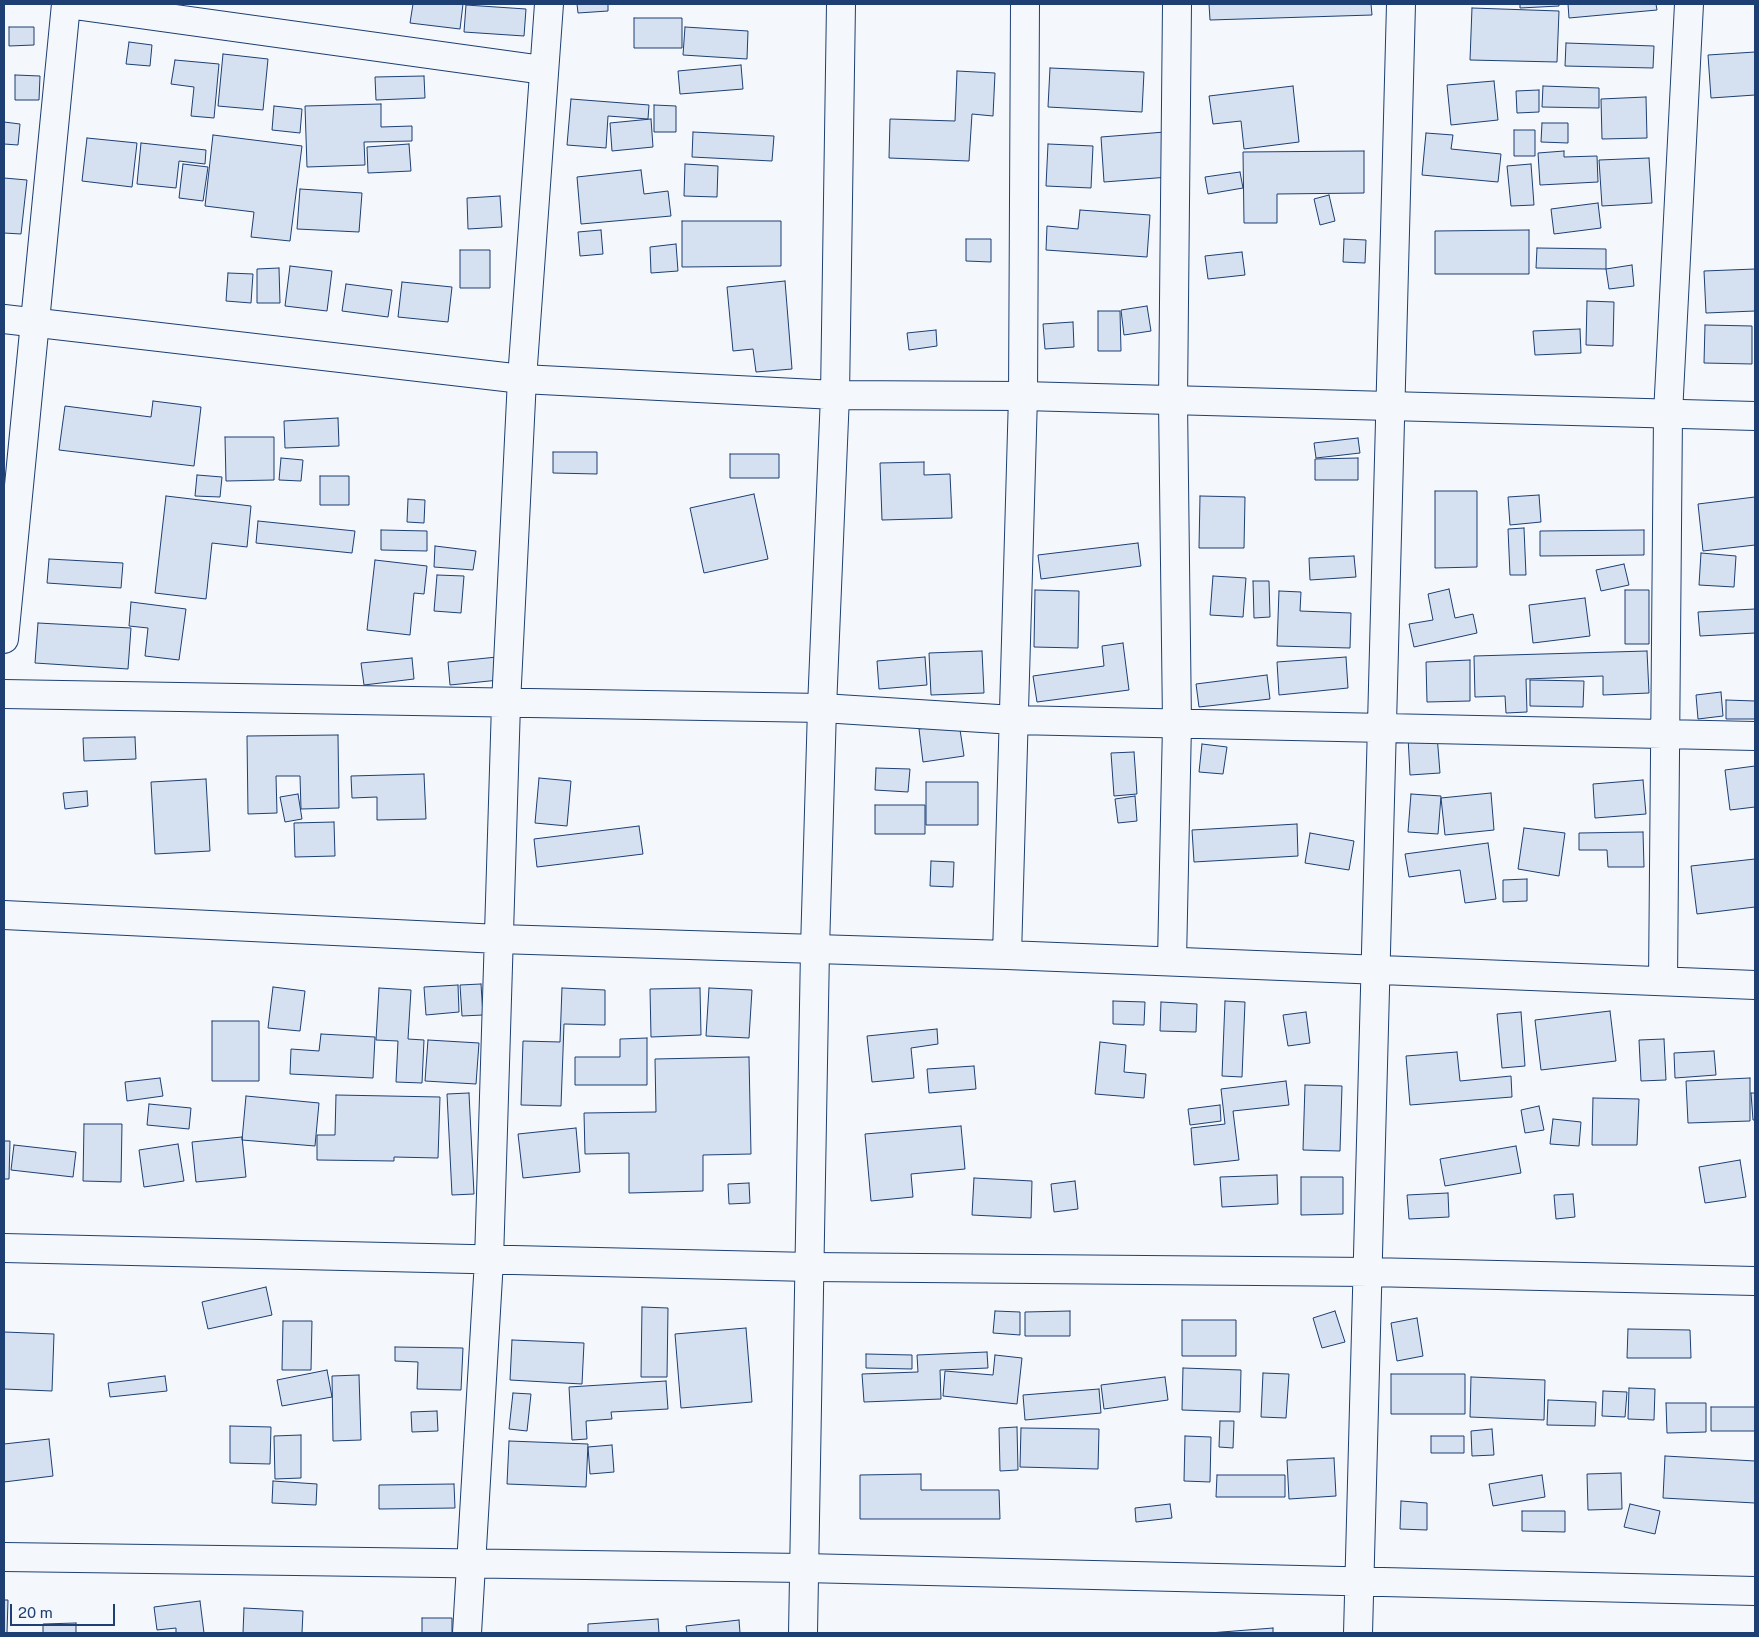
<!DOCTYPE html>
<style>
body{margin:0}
#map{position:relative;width:1759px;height:1637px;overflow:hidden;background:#f4f7fb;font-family:"Public Sans",sans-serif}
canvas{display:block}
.frame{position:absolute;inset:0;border:5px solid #1d3f73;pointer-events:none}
.scale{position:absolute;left:10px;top:1604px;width:105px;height:22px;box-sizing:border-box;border:2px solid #1d3f73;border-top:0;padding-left:6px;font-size:15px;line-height:18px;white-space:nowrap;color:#1d3f73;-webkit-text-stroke:4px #f4f7fb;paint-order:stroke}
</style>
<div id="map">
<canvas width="1759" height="1637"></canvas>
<div class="frame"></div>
<div class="scale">20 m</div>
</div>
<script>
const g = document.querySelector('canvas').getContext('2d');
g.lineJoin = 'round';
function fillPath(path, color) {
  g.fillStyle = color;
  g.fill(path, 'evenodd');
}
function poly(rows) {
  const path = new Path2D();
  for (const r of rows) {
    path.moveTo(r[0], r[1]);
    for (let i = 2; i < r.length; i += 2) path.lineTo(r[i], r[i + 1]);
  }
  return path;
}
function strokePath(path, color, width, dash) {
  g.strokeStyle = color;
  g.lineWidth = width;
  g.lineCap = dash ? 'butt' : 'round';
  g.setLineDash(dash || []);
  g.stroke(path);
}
const building = poly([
 [413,4,463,4,460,29,410,23,413,4],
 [577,4,608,4,608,11,578,13,577,4],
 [1209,4,1371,4,1372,15,1210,20,1209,4],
 [1520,4,1559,4,1559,6,1520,8,1520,4],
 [1568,4,1656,4,1657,10,1569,18,1568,4],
 [466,5,526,9,524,36,464,32,466,5],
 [1472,8,1559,11,1557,62,1470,60,1472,8],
 [634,18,682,18,682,48,634,48,634,18],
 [9,27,34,27,34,45,9,46,9,27],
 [685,27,748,31,747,59,683,55,685,27],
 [129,42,152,45,150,66,126,64,129,42],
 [1566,43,1654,46,1653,68,1565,66,1566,43],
 [1755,52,1755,95,1711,98,1708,55,1755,52],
 [223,54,268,59,263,110,218,106,223,54],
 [175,60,219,64,214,118,191,116,194,87,171,84,175,60],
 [741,65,743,89,680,94,678,71,741,65],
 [1050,68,1144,72,1142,112,1048,107,1050,68],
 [957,71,995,73,993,116,972,114,969,161,889,158,890,119,955,121,957,71],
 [15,75,40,76,39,100,15,100,15,75],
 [424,76,425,98,376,100,375,77,424,76],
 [1494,81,1498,120,1451,125,1447,85,1494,81],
 [1293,86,1299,142,1244,149,1241,121,1213,124,1209,96,1293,86],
 [1543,86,1599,88,1599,108,1542,107,1543,86],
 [1539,90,1539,112,1517,113,1516,91,1539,90],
 [1646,97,1647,138,1602,139,1601,99,1646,97],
 [571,99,649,105,648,119,608,116,606,148,567,145,571,99],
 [381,104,381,127,412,126,412,141,364,142,365,165,307,167,305,106,381,104],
 [654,105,676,106,676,132,654,132,654,105],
 [274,106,302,109,300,133,272,130,274,106],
 [651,119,653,147,612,151,610,123,651,119],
 [4,122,20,124,18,145,4,144,4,122],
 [1542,123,1568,123,1568,143,1541,142,1542,123],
 [1514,130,1535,130,1535,156,1514,156,1514,130],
 [693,132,774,136,772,161,692,157,693,132],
 [1165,132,1169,177,1104,182,1101,137,1165,132],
 [1426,133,1453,135,1451,149,1501,154,1498,182,1422,175,1426,133],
 [213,135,302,146,290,241,251,237,254,212,205,206,213,135],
 [87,138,137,143,132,187,82,181,87,138],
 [141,143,206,150,205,164,179,161,176,188,137,184,141,143],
 [409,144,411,171,368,173,367,147,409,144],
 [1048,144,1093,146,1091,188,1046,186,1048,144],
 [1364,151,1364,193,1277,194,1277,223,1244,223,1243,152,1364,151],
 [1564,151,1564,157,1597,156,1598,182,1540,185,1538,153,1564,151],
 [1649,158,1652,203,1602,206,1599,160,1649,158],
 [183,164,208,167,203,201,179,198,183,164],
 [685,164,718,166,717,197,684,196,685,164],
 [1531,164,1534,205,1511,206,1507,166,1531,164],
 [641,170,644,194,668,191,671,216,581,224,577,177,641,170],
 [1240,172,1243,188,1208,194,1205,177,1240,172],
 [4,178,27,180,21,234,4,233,4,178],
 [300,189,362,193,359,232,297,229,300,189],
 [1329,195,1335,221,1320,225,1314,199,1329,195],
 [500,196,502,227,468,229,467,198,500,196],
 [1598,203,1601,228,1554,234,1551,209,1598,203],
 [1080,210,1150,215,1147,257,1046,250,1047,226,1078,229,1080,210],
 [682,221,781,221,781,266,682,267,682,221],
 [601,230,603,254,580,256,578,232,601,230],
 [1529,230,1529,274,1435,274,1435,231,1529,230],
 [966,239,991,239,991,262,966,261,966,239],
 [1344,239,1366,240,1365,263,1343,262,1344,239],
 [676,244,678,271,651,273,650,247,676,244],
 [1537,248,1606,249,1606,269,1536,268,1537,248],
 [460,250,490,250,490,288,460,288,460,250],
 [1242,252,1245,275,1208,279,1205,256,1242,252],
 [1632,265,1634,286,1609,289,1606,269,1632,265],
 [290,266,332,271,327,311,285,306,290,266],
 [279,268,280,303,257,303,257,269,279,268],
 [1755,269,1755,311,1706,313,1704,271,1755,269],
 [228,273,253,274,251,303,226,301,228,273],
 [785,281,792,369,756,372,753,349,733,351,727,287,785,281],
 [402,282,452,287,448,322,398,317,402,282],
 [346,284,392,290,388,317,342,311,346,284],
 [1587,301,1614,302,1613,346,1586,345,1587,301],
 [1147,306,1151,331,1124,335,1121,310,1147,306],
 [1098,311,1120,311,1121,351,1098,351,1098,311],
 [1073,322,1074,347,1045,349,1043,324,1073,322],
 [1705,325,1752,326,1752,364,1704,363,1705,325],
 [1580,329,1581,353,1535,355,1533,331,1580,329],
 [936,330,937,346,909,350,907,333,936,330],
 [153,401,201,407,194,466,59,450,65,406,151,417,153,401],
 [338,418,339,446,285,448,284,421,338,418],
 [225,437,274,437,274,480,226,481,225,437],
 [1358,438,1360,453,1316,458,1314,443,1358,438],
 [553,452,597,452,597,474,553,473,553,452],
 [730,454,779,454,779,478,730,478,730,454],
 [281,458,303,460,301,481,279,480,281,458],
 [1358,458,1358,480,1315,480,1315,459,1358,458],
 [924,462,924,475,950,474,952,518,882,520,880,463,924,462],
 [197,475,222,477,220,497,195,496,197,475],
 [320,476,349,476,349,505,320,505,320,476],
 [1435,491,1477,491,1477,567,1435,568,1435,491],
 [754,494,768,559,704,573,690,508,754,494],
 [1539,495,1541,522,1510,525,1508,497,1539,495],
 [166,496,251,506,247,547,212,543,206,599,155,593,166,496],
 [1200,496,1245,497,1244,548,1199,548,1200,496],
 [1755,497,1755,545,1703,551,1698,504,1755,497],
 [408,499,425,500,424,523,407,522,408,499],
 [258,521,355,531,352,553,256,543,258,521],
 [1524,528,1526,575,1510,575,1508,529,1524,528],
 [381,530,427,531,427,551,381,550,381,530],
 [1644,530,1644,555,1540,556,1540,531,1644,530],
 [1138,543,1141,566,1041,579,1038,555,1138,543],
 [435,546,476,551,473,570,434,567,435,546],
 [1701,553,1736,556,1734,587,1699,585,1701,553],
 [1354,556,1356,577,1310,580,1309,558,1354,556],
 [49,559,123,563,121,588,47,583,49,559],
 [375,560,427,566,424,594,414,593,410,635,367,630,375,560],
 [1624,564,1629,585,1601,591,1596,570,1624,564],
 [437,575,464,576,461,613,434,611,437,575],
 [1213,576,1246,578,1243,617,1210,615,1213,576],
 [1253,581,1269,581,1270,617,1254,618,1253,581],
 [1449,589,1455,618,1473,614,1477,633,1414,647,1409,624,1433,620,1428,594,1449,589],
 [1035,590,1079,591,1078,648,1034,647,1035,590],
 [1625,590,1649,590,1649,644,1625,644,1625,590],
 [1279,591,1301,592,1300,611,1351,613,1350,648,1277,646,1279,591],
 [1585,598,1590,636,1533,643,1529,605,1585,598],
 [131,602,186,609,179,660,145,656,148,628,129,626,131,602],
 [1755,609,1755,633,1700,636,1698,612,1755,609],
 [38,623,131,628,128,669,35,663,38,623],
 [1123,643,1129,690,1037,702,1033,676,1104,666,1102,646,1123,643],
 [982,651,984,693,931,695,929,653,982,651],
 [1647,651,1649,693,1603,695,1603,676,1526,679,1527,712,1506,713,1505,696,1475,697,1474,656,1647,651],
 [497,657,499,680,450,685,448,662,497,657],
 [925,657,927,685,879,689,877,661,925,657],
 [1346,657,1348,688,1279,695,1277,662,1346,657],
 [412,658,414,679,364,685,361,663,412,658],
 [1470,660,1470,701,1427,702,1426,662,1470,660],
 [1267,675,1270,699,1199,707,1196,684,1267,675],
 [1530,680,1584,681,1583,707,1530,706,1530,680],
 [1721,692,1723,716,1698,719,1696,695,1721,692],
 [1726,700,1755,701,1755,719,1726,719,1726,700],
 [959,723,964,756,923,762,919,729,959,723],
 [338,735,339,808,301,809,300,776,276,776,277,813,248,814,247,736,338,735],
 [1437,735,1440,773,1410,775,1408,737,1437,735],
 [135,737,136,759,84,761,83,738,135,737],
 [1202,744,1227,747,1223,774,1199,772,1202,744],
 [1134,752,1137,794,1114,796,1111,753,1134,752],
 [1755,766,1755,807,1730,810,1725,770,1755,766],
 [876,768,910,769,908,792,875,790,876,768],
 [424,774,426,819,377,820,377,797,352,798,351,776,424,774],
 [539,778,571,781,567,826,535,823,539,778],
 [206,779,210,851,155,854,151,782,206,779],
 [1643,780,1646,814,1595,818,1593,784,1643,780],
 [926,782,978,782,978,825,926,825,926,782],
 [87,791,88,806,65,809,63,793,87,791],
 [1491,793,1494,830,1445,835,1441,798,1491,793],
 [298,794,302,819,285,822,280,797,298,794],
 [1411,794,1441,796,1438,834,1408,832,1411,794],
 [1135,796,1137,821,1118,823,1115,799,1135,796],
 [875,805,925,805,925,834,875,834,875,805],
 [334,822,335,856,295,857,294,823,334,822],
 [1297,824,1298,856,1194,862,1192,830,1297,824],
 [639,826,643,854,537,867,534,839,639,826],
 [1524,828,1565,833,1559,876,1518,869,1524,828],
 [1643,832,1644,867,1608,867,1607,850,1579,850,1579,833,1643,832],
 [1310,833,1354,841,1349,870,1305,863,1310,833],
 [1488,843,1496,899,1465,903,1460,870,1409,877,1405,854,1488,843],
 [1755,859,1755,907,1697,914,1691,866,1755,859],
 [931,861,954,862,953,887,930,886,931,861],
 [1527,879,1527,901,1503,902,1503,880,1527,879],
 [481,984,483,1015,462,1016,460,985,481,984],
 [458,985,459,1012,426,1015,424,987,458,985],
 [273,987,305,991,300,1031,268,1028,273,987],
 [379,988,411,990,408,1039,424,1040,422,1083,396,1082,398,1041,376,1040,379,988],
 [562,988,605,990,605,1025,564,1024,561,1106,521,1105,523,1041,560,1042,562,988],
 [700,988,701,1035,651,1037,650,989,700,988],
 [709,988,752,990,749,1038,706,1036,709,988],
 [1113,1001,1145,1002,1144,1025,1113,1024,1113,1001],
 [1225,1001,1245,1002,1242,1077,1222,1076,1225,1001],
 [1161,1002,1197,1004,1196,1032,1160,1031,1161,1002],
 [1610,1011,1616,1061,1541,1070,1535,1020,1610,1011],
 [1306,1012,1310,1043,1288,1046,1283,1015,1306,1012],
 [1521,1012,1525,1066,1502,1068,1497,1014,1521,1012],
 [212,1021,259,1021,259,1081,212,1081,212,1021],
 [937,1029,938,1044,911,1048,914,1078,872,1082,867,1036,937,1029],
 [321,1034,375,1037,373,1078,290,1074,291,1049,319,1051,321,1034],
 [647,1038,647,1085,575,1085,575,1057,620,1057,620,1039,647,1038],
 [1664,1039,1666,1080,1641,1081,1639,1040,1664,1039],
 [428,1040,479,1043,476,1084,425,1081,428,1040],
 [1100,1042,1126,1045,1124,1072,1146,1074,1144,1098,1095,1094,1100,1042],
 [1714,1051,1716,1075,1675,1078,1674,1053,1714,1051],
 [1457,1052,1460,1081,1511,1076,1512,1097,1410,1105,1406,1056,1457,1052],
 [749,1057,751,1154,703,1155,703,1191,629,1193,629,1153,585,1154,584,1113,656,1112,655,1059,749,1057],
 [974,1066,976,1089,929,1093,927,1069,974,1066],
 [160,1078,163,1096,127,1101,125,1082,160,1078],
 [1750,1078,1750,1121,1688,1123,1686,1081,1750,1078],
 [1286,1081,1289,1105,1233,1111,1239,1160,1194,1165,1191,1128,1225,1124,1221,1089,1286,1081],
 [1305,1085,1342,1086,1340,1151,1303,1150,1305,1085],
 [469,1093,474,1194,452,1195,447,1094,469,1093],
 [1751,1093,1755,1093,1755,1120,1753,1120,1751,1093],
 [336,1095,440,1097,438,1158,394,1157,394,1161,317,1160,317,1135,335,1135,336,1095],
 [246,1096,319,1103,315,1146,242,1140,246,1096],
 [1593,1098,1639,1099,1637,1145,1592,1145,1593,1098],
 [149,1104,191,1108,189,1129,147,1125,149,1104],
 [1220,1105,1221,1121,1190,1125,1188,1109,1220,1105],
 [1539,1106,1544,1130,1525,1133,1521,1110,1539,1106],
 [1553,1119,1581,1122,1579,1146,1550,1144,1553,1119],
 [84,1124,122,1124,121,1182,83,1181,84,1124],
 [961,1126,965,1169,911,1174,913,1197,871,1201,865,1134,961,1126],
 [576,1128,580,1172,523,1178,518,1134,576,1128],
 [242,1137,246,1177,196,1182,192,1142,242,1137],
 [4,1141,10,1141,9,1179,4,1179,4,1141],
 [178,1144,184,1181,144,1187,139,1150,178,1144],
 [14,1145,76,1152,73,1177,11,1170,14,1145],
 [1516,1146,1521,1173,1445,1186,1440,1159,1516,1146],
 [1740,1160,1746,1197,1705,1203,1699,1167,1740,1160],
 [1277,1175,1278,1204,1222,1207,1220,1177,1277,1175],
 [1301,1177,1343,1177,1343,1214,1301,1215,1301,1177],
 [974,1178,1032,1181,1031,1218,972,1215,974,1178],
 [1075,1181,1078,1209,1054,1212,1051,1184,1075,1181],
 [749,1183,750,1203,729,1204,728,1184,749,1183],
 [1448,1193,1449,1217,1409,1219,1407,1195,1448,1193],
 [1573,1194,1575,1217,1556,1219,1554,1195,1573,1194],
 [266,1287,272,1315,208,1329,202,1302,266,1287],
 [642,1307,668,1308,667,1377,641,1377,642,1307],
 [995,1311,1020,1312,1020,1335,993,1333,995,1311],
 [1070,1311,1070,1336,1025,1336,1025,1312,1070,1311],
 [1335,1311,1345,1342,1322,1348,1313,1318,1335,1311],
 [1417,1318,1423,1356,1397,1361,1391,1323,1417,1318],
 [1182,1320,1236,1320,1236,1356,1182,1356,1182,1320],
 [283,1321,312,1321,311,1370,282,1370,283,1321],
 [746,1328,752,1402,681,1408,675,1334,746,1328],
 [1628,1329,1690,1330,1691,1358,1627,1358,1628,1329],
 [4,1332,54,1334,52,1391,4,1389,4,1332],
 [512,1340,584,1343,582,1384,510,1380,512,1340],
 [395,1347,463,1348,461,1390,417,1389,418,1362,395,1361,395,1347],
 [987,1352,988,1368,940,1370,941,1399,864,1402,862,1374,918,1372,917,1355,987,1352],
 [866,1354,912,1355,912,1369,866,1368,866,1354],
 [995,1355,1022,1358,1017,1404,943,1396,945,1371,993,1375,995,1355],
 [1183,1368,1241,1370,1240,1412,1182,1410,1183,1368],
 [327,1370,332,1397,282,1406,277,1380,327,1370],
 [1263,1373,1289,1374,1286,1418,1261,1417,1263,1373],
 [1391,1374,1465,1374,1465,1414,1391,1414,1391,1374],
 [359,1375,361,1440,333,1441,332,1376,359,1375],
 [165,1376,167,1391,110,1397,108,1383,165,1376],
 [1165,1377,1168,1400,1104,1409,1101,1385,1165,1377],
 [1471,1377,1545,1380,1544,1420,1470,1417,1471,1377],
 [666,1381,668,1409,611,1412,612,1419,586,1421,587,1439,572,1440,569,1387,666,1381],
 [1629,1388,1655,1389,1654,1420,1628,1419,1629,1388],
 [1099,1389,1101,1413,1025,1420,1023,1395,1099,1389],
 [1603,1391,1627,1392,1625,1417,1602,1416,1603,1391],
 [513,1393,531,1394,527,1431,509,1429,513,1393],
 [1548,1400,1596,1402,1595,1426,1547,1425,1548,1400],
 [1666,1403,1706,1403,1706,1432,1667,1433,1666,1403],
 [1711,1407,1755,1407,1755,1431,1711,1431,1711,1407],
 [437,1411,438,1431,412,1432,411,1412,437,1411],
 [1220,1421,1234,1421,1233,1448,1219,1447,1220,1421],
 [230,1426,271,1427,270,1464,230,1463,230,1426],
 [1017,1427,1018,1470,1000,1471,999,1428,1017,1427],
 [1021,1428,1099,1429,1098,1469,1020,1467,1021,1428],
 [1492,1429,1494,1455,1472,1456,1471,1431,1492,1429],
 [301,1435,301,1478,275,1479,274,1436,301,1435],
 [1185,1436,1211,1437,1210,1482,1184,1481,1185,1436],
 [1431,1436,1464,1436,1464,1453,1431,1453,1431,1436],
 [49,1439,53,1476,4,1482,4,1444,49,1439],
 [509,1441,588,1444,586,1487,507,1484,509,1441],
 [612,1445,614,1472,590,1474,588,1447,612,1445],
 [1665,1456,1755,1461,1755,1503,1663,1498,1665,1456],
 [1334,1458,1336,1496,1289,1499,1287,1460,1334,1458],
 [1621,1473,1622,1509,1588,1510,1587,1474,1621,1473],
 [921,1474,921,1490,999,1490,1000,1519,860,1519,860,1475,921,1474],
 [1217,1475,1285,1475,1285,1497,1216,1497,1217,1475],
 [1542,1475,1545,1497,1493,1506,1489,1484,1542,1475],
 [273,1481,317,1484,316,1505,272,1503,273,1481],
 [454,1484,455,1508,379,1509,379,1485,454,1484],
 [1401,1501,1427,1503,1427,1530,1400,1529,1401,1501],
 [1170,1504,1172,1518,1136,1522,1135,1508,1170,1504],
 [1630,1504,1660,1511,1655,1534,1624,1527,1630,1504],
 [1522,1511,1565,1511,1565,1532,1522,1531,1522,1511],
 [4,1600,8,1600,7,1633,4,1633,4,1600],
 [200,1601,204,1633,176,1633,176,1628,157,1630,154,1607,200,1601],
 [244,1608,303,1611,302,1633,243,1633,244,1608],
 [422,1618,452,1618,452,1633,422,1633,422,1618],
 [658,1619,659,1633,588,1633,588,1624,658,1619],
 [739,1620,740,1633,687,1633,686,1626,739,1620],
 [76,1623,76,1633,43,1633,43,1624,76,1623],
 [1273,1628,1273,1633,1209,1633,1273,1628]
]);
fillPath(building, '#d5e0f0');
strokePath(building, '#1d3f73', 1);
const street = poly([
 [67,4,543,70],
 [4,639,66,4],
 [4,694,822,708,1014,720,1755,736],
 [4,915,499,939,1007,955,1755,985],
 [1007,955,1023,396,1025,4],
 [1172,961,1177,724,1173,401,1177,4],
 [1663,981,1668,414,1689,4],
 [4,1248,810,1267,1369,1272,1755,1281],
 [4,1557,804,1568,1755,1591],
 [467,1633,489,1260,506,704,522,379,549,4],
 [1358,1633,1401,4]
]);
const secondary = poly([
 [4,319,522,379,835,395,1023,396,1755,416],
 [803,1633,815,949,822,708,835,395,841,4]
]);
strokePath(street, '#1d3f73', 30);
strokePath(secondary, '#1d3f73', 30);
strokePath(street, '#f4f7fb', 28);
strokePath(secondary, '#f4f7fb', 28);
</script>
